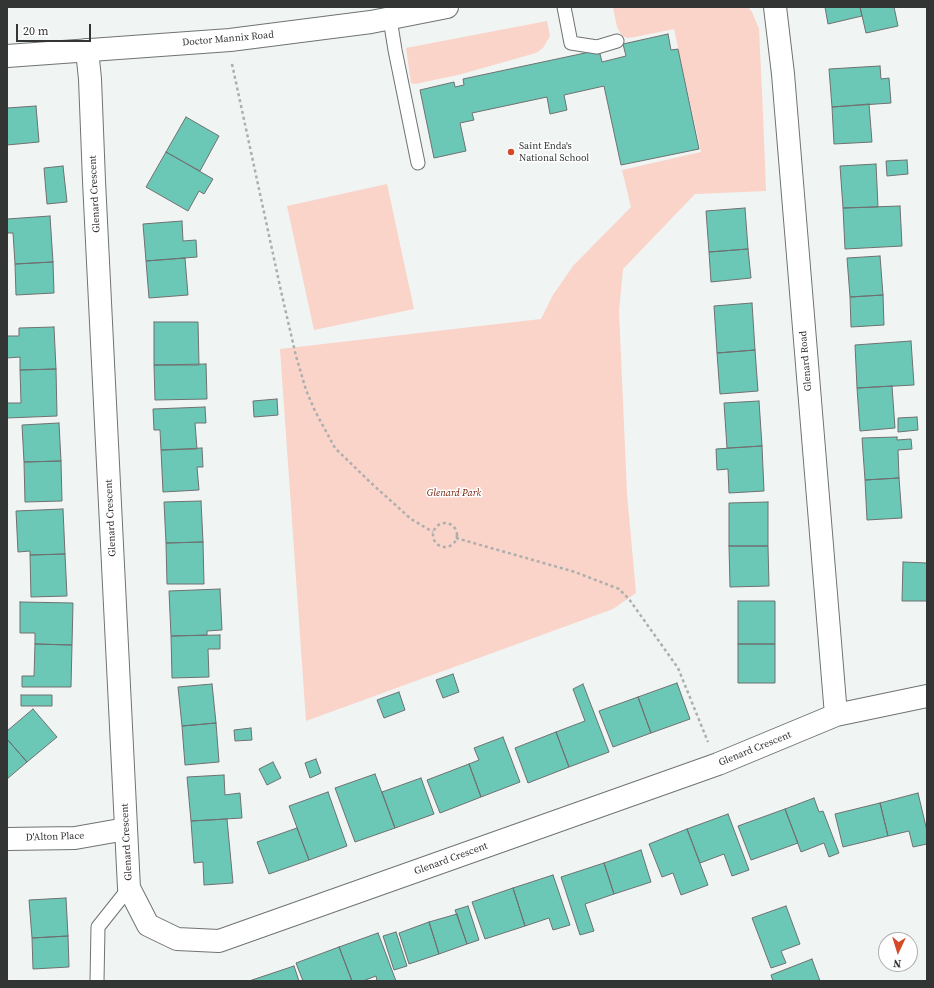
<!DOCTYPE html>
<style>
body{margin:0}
#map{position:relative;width:934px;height:988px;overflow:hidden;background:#f0f4f3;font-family:"Source Serif 4",serif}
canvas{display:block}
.frame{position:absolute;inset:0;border:8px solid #333534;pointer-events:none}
.north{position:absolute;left:878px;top:932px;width:40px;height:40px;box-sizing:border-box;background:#fff;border:1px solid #adaeae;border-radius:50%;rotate:184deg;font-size:11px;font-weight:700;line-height:16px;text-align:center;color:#333534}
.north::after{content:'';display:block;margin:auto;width:14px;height:18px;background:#d44a28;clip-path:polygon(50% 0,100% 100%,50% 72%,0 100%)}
.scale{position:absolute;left:16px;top:24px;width:75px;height:18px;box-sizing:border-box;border:2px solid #333534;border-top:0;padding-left:5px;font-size:12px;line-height:14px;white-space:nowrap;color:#333534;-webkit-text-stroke:3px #fff;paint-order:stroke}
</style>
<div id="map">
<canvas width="934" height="988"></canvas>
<div class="frame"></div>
<div class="north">N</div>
<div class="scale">20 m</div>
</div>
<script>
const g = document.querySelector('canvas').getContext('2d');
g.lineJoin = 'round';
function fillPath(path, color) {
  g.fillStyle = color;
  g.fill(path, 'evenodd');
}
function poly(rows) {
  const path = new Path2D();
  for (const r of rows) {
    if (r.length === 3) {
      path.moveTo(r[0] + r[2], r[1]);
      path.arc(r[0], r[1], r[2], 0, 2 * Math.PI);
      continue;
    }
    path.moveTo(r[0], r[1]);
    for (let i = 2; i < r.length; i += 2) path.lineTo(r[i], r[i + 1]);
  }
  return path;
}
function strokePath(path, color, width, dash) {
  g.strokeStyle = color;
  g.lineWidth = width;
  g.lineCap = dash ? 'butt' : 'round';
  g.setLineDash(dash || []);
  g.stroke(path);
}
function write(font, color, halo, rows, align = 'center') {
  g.font = font + ' "Source Serif 4",serif';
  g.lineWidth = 3;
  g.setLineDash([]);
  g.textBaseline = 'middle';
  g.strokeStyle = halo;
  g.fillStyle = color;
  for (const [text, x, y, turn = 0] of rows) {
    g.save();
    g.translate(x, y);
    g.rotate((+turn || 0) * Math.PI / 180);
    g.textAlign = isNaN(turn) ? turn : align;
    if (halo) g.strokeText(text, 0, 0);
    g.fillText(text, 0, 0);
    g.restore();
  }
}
fillPath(poly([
 [613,7,748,7,752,12,759,29,763,114,766,191,695,194,623,269,619,311,627,494,636,593,613,609,306,721,280,349,541,319,553,295,573,266,631,207,622,170,701,152,674,29,635,37,628,38,622,36,617,27],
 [547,21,550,36,543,48,536,53,458,75,415,84,411,83,406,48],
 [387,184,414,309,314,330,287,206]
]), '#fad3c9');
const building = poly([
 [825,7,860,7,862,16,828,24,825,7],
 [860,7,894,7,898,26,866,33,860,7],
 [668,34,671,50,678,49,699,149,621,165,604,86,564,95,567,110,550,114,547,97,472,113,474,120,460,123,466,151,434,158,420,90,454,82,455,87,464,85,463,79,599,50,602,62,626,56,623,44,668,34],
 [880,66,881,79,889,78,891,103,832,107,829,69,880,66],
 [869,104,872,142,834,144,832,107,869,104],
 [36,106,39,142,7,145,7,108,36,106],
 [186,117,219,136,200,171,166,152,186,117],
 [166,152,213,179,204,194,199,191,188,211,146,187,166,152],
 [907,160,908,174,887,176,886,161,907,160],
 [876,164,878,207,843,208,840,166,876,164],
 [63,166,67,202,47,204,44,168,63,166],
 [900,206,902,246,845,249,843,208,900,206],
 [745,208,748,249,709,252,706,211,745,208],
 [50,216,53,262,15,264,13,233,7,233,7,219,50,216],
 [182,221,183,241,196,240,197,257,146,261,143,224,182,221],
 [748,249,751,278,711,282,709,252,748,249],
 [880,256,883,295,850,297,847,258,880,256],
 [185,258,188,295,149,298,146,261,185,258],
 [53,262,54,293,16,295,15,264,53,262],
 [883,295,884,325,851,327,850,297,883,295],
 [752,303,755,350,717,353,714,306,752,303],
 [154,322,198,322,199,365,154,365,154,322],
 [54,327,56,369,20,370,20,357,7,358,7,336,19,336,19,328,54,327],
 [911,341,914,385,857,388,855,345,911,341],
 [755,350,758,391,720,394,717,353,755,350],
 [206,364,207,399,155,400,154,365,206,364],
 [56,369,57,416,7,418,7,403,21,403,20,370,56,369],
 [892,386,895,428,860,431,857,388,892,386],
 [277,399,278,415,254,417,253,401,277,399],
 [759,401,762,446,727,448,724,403,759,401],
 [205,407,206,423,195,423,197,449,161,450,160,430,154,430,153,409,205,407],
 [917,417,918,430,898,432,898,418,917,417],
 [59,423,61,461,24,462,22,425,59,423],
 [897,437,897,440,911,439,912,449,898,450,899,478,865,480,862,438,897,437],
 [762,446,764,491,729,493,728,469,717,470,716,449,762,446],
 [202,448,203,467,197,467,199,490,163,492,161,450,202,448],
 [61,461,62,501,25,502,24,462,61,461],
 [899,478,902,518,867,520,865,480,899,478],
 [201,501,203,542,166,543,164,502,201,501],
 [768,502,768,546,729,546,729,503,768,502],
 [63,509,65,554,30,555,30,551,18,552,16,511,63,509],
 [203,542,204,584,167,584,166,543,203,542],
 [729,546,768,546,769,586,730,587,729,546],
 [65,554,67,596,31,597,30,555,65,554],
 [903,562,927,563,927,601,902,601,903,562],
 [220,589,222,630,207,631,207,635,171,636,169,591,220,589],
 [738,601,775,601,775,644,738,644,738,601],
 [20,602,73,603,72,645,35,644,35,633,20,633,20,602],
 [220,635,220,649,208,649,209,677,172,678,171,636,220,635],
 [35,644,72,645,71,687,22,687,22,676,34,676,35,644],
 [738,644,775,644,775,683,738,683,738,644],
 [453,674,459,692,443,698,436,680,453,674],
 [677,683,690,719,651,733,638,697,677,683],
 [212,684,216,723,182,726,178,687,212,684],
 [583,684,609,752,569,767,556,732,585,721,573,689,583,684],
 [399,692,405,710,384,718,377,700,399,692],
 [21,695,52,695,52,706,21,706,21,695],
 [638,697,651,733,613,747,599,711,638,697],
 [33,709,57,737,27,762,7,739,7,731,33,709],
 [216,723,219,762,185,765,182,726,216,723],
 [251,728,252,740,235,741,234,730,251,728],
 [556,732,569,767,528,783,515,748,556,732],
 [503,737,520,782,481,797,469,764,479,760,474,748,503,737],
 [7,739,27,762,7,779,7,739],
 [316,759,321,773,310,778,305,763,316,759],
 [273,762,281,778,267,785,259,769,273,762],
 [469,764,481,797,440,813,427,780,469,764],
 [375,774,395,828,355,842,335,788,375,774],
 [224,775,225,795,240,793,242,818,191,821,187,777,224,775],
 [421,778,434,814,395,828,382,792,421,778],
 [328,792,347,846,309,860,289,806,328,792],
 [918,793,927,831,927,844,913,847,909,831,888,836,880,803,918,793],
 [814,798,819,812,823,811,839,853,829,857,824,843,801,852,785,809,814,798],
 [880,803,888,836,843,847,835,814,880,803],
 [785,809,798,843,751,860,738,826,785,809],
 [728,814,749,870,732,876,724,854,700,863,687,829,728,814],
 [227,819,233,883,204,885,203,862,194,863,191,821,227,819],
 [297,828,309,860,269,874,257,842,297,828],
 [687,829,708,885,681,895,673,873,662,877,649,844,687,829],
 [641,850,651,882,614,894,604,863,641,850],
 [604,863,614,894,585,904,594,931,580,935,561,877,604,863],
 [553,875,570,925,553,930,549,918,525,926,513,888,553,875],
 [513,888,525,926,485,939,472,902,513,888],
 [66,898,68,936,32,938,29,900,66,898],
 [468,906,479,940,467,944,455,910,468,906],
 [786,906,800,944,781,951,786,963,771,968,752,918,786,906],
 [457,914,467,944,439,954,429,922,457,914],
 [429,922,439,954,409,964,399,933,429,922],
 [396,932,407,966,394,970,383,936,396,932],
 [378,933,396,981,377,981,376,976,363,981,352,981,339,947,378,933],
 [68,936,69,967,33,969,32,938,68,936],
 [339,947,352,981,303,981,296,963,339,947],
 [812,959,820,981,773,981,771,975,812,959],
 [294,966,299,981,249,981,294,966]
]);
fillPath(building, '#6bc8b7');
strokePath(building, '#6e7170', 1);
const service = poly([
 [564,7,571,43,597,47,617,41],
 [390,19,395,50,418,163],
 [97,981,98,927,129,888]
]);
const minor = poly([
 [775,7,783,74,836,715],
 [87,50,90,79,94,181,129,888,148,925,177,939,219,941,718,764,836,715,927,696],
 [7,839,75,838,126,829]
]);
const tertiary = poly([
 [7,56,230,40,371,22,447,7]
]);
strokePath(service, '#6f7372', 15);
strokePath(minor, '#6f7372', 24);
strokePath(tertiary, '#6f7372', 24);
strokePath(poly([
 [232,64,281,291,296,356,306,390,315,411,335,448,370,482,411,519,433,532],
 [445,535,12],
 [456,538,575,572,619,589,629,599,678,668,708,742]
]), '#acafae', 2.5, [3, 3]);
strokePath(service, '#fff', 13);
strokePath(minor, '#fff', 22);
strokePath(tertiary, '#fff', 22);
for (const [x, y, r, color] of [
 [511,152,4,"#d44a28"]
]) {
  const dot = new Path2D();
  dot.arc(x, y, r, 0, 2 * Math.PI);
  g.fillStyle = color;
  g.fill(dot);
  strokePath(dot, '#fff', 1.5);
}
write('10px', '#333534', '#fff', [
 ["Doctor Mannix Road",228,39,-5],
 ["Glenard Crescent",95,194,-93],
 ["Glenard Road",806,361,-95],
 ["Glenard Crescent",111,518,-93],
 ["Glenard Crescent",755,749,-22],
 ["D'Alton Place",55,837,-2],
 ["Glenard Crescent",127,842,-93],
 ["Glenard Crescent",451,859,-20]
]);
write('10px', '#333534', '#fff', [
 ["Saint Enda's",519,146],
 ["National School",519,158]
], 'left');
write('italic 10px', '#701a04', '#fff', [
 ["Glenard Park",454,493]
]);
</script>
